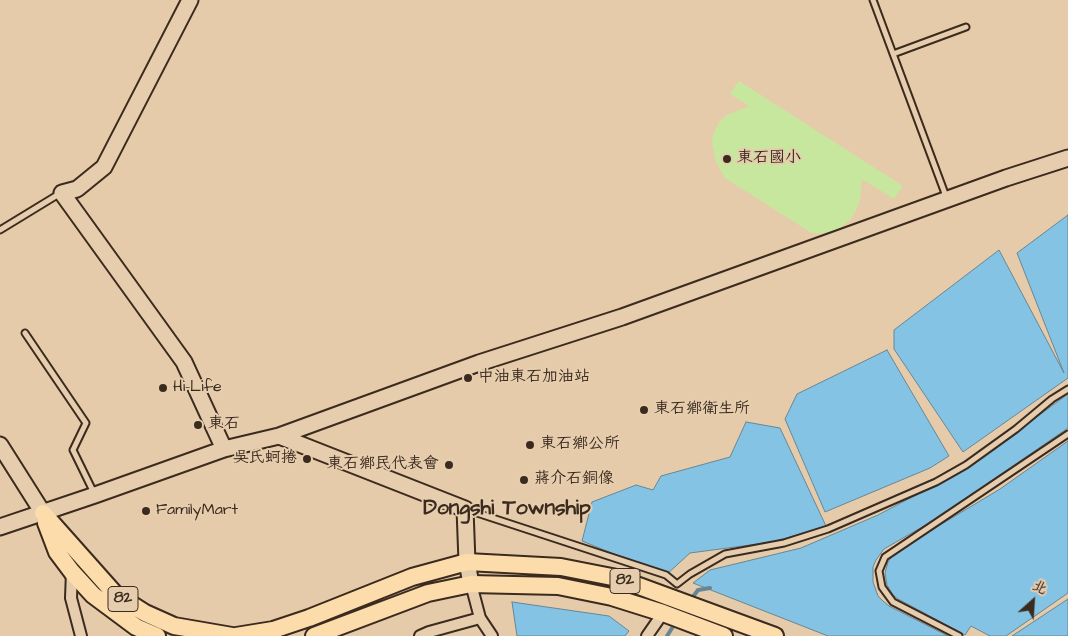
<!DOCTYPE html>
<meta charset="utf-8">
<style>
body{margin:0}
#map{position:relative;width:1068px;height:636px;overflow:hidden;background:#e5cba9;font-family:"Architects Daughter","LXGW WenKai TC",sans-serif}
canvas{display:block}
.north{position:absolute;left:1008px;top:576px;width:50px;height:50px;-webkit-text-stroke:4px #e5cdae;paint-order:stroke;rotate:26deg;font-size:14px;font-weight:700;line-height:20px;text-align:center;color:#3b2a1e}
.north::after{content:'';display:block;margin:auto;width:18px;height:22px;background:#3b2a1e;clip-path:polygon(50% 0,100% 100%,50% 72%,0 100%)}
</style>
<div id="map">
<canvas width="1068" height="636"></canvas>
<div class="north">北</div>
</div>
<script>
const g = document.querySelector('canvas').getContext('2d');
g.lineJoin = 'round';
function fillPath(path, color) {
  g.fillStyle = color;
  g.fill(path, 'evenodd');
}
function poly(rows) {
  const path = new Path2D();
  for (const r of rows) {
    path.moveTo(r[0], r[1]);
    for (let i = 2; i < r.length; i += 2) path.lineTo(r[i], r[i + 1]);
  }
  return path;
}
function strokePath(path, color, width, dash) {
  g.strokeStyle = color;
  g.lineWidth = width;
  g.lineCap = dash ? 'butt' : 'round';
  g.setLineDash(dash || []);
  g.stroke(path);
}
function write(font, color, halo, rows, align = 'center') {
  g.font = font + ' "Architects Daughter","LXGW WenKai TC",sans-serif';
  g.lineWidth = 4;
  g.setLineDash([]);
  g.textBaseline = 'middle';
  g.strokeStyle = halo;
  g.fillStyle = color;
  for (const [text, x, y, turn = 0] of rows) {
    g.save();
    g.translate(x, y);
    g.rotate((+turn || 0) * Math.PI / 180);
    g.textAlign = isNaN(turn) ? turn : align;
    if (halo) g.strokeText(text, 0, 0);
    g.fillText(text, 0, 0);
    g.restore();
  }
}
fillPath(poly([
 [739,81,903,186,894,199,862,179,860,200,855,212,850,220,836,231,818,234,810,232,725,178,716,162,712,142,713,134,720,121,727,115,749,106,730,94]
]), '#c7e79f');
const water = poly([
 [1068,215,1068,378,963,452,894,349,894,330,999,250,1064,373,1017,253,1068,215],
 [887,350,949,456,930,468,825,512,785,419,797,394,887,350],
 [1068,394,1068,428,936,519,884,549,876,560,873,567,873,582,878,596,883,601,889,606,948,636,828,636,693,583,710,570,801,548,878,515,967,468,1068,394],
 [746,422,780,428,826,526,773,542,690,553,666,575,582,541,592,502,636,485,653,490,661,476,730,457,746,422],
 [1068,441,1068,593,1006,636,990,636,971,626,965,635,898,599,893,595,887,585,885,573,888,562,895,552,1000,489,1068,441],
 [1068,599,1068,636,1012,636,1068,599],
 [512,602,609,616,629,631,625,636,517,636,512,602]
]);
fillPath(water, '#84c3e4');
strokePath(water, '#678695', 1);
strokePath(poly([
 [692,598,698,590,710,588],
 [667,636,674,625]
]), '#678695', 4);
const lane = poly([
 [873,0,947,199],
 [893,54,966,27],
 [0,230,59,194],
 [25,333,86,423,73,450,94,493],
 [468,510,666,575,677,584,690,574,725,554,784,543,828,529,936,482,966,465,1016,429,1052,399,1068,389],
 [959,636,893,602,882,587,879,571,885,557,1068,434]
]);
const street = poly([
 [72,571,71,598,81,636],
 [471,584,480,618,492,636],
 [420,636,429,632,480,618],
 [647,636,663,613]
]);
const secondary = poly([
 [190,0,104,167,77,189,62,193,184,362,224,449],
 [279,436,479,363,622,317,1006,178,1068,158],
 [0,445,43,513],
 [0,527,95,495,224,449,279,436,465,509,467,562,471,584]
]);
const primary = poly([
 [43,513,115,594,145,613,174,626,232,636],
 [46,523,57,552,72,572,93,595,136,627,157,636],
 [236,636,273,630,309,618,412,577,467,562,561,567,617,578,775,636],
 [314,636,428,593,471,584,558,586,612,597,663,613,724,636]
]);
strokePath(lane, '#3b2a1e', 9);
strokePath(street, '#3b2a1e', 14);
strokePath(secondary, '#3b2a1e', 19);
strokePath(primary, '#3b2a1e', 20);
strokePath(lane, '#e5cdae', 5);
strokePath(street, '#e5cdae', 10);
strokePath(secondary, '#e5cdae', 15);
strokePath(primary, '#fddcac', 16);
for (const [x, y, r, color] of [
 [727,159,5,"#3b2a1e"],
 [468,378,5,"#3b2a1e"],
 [163,388,5,"#3b2a1e"],
 [644,410,5,"#3b2a1e"],
 [198,425,5,"#3b2a1e"],
 [530,445,5,"#3b2a1e"],
 [307,459,5,"#3b2a1e"],
 [449,465,5,"#3b2a1e"],
 [524,480,5,"#3b2a1e"],
 [146,511,5,"#3b2a1e"]
]) {
  const dot = new Path2D();
  dot.arc(x, y, r, 0, 2 * Math.PI);
  g.fillStyle = color;
  g.fill(dot);
  strokePath(dot, '#e5cdae', 2);
}
for (const [x, y, w] of [
 [625,581,30],
 [123,599,30]
]) {
  const box = new Path2D();
  box.roundRect(x - w / 2, y - 12.5, w, 25, 4);
  g.fillStyle = '#e5cdae';
  g.fill(box);
  strokePath(box, '#3b2a1e', 1);
}
write('bold 15px', '#3b2a1e', null, [
 ["82",625,581],
 ["82",123,599]
]);
write('16px', '#3b2a1e', '#e5cdae', [
 ["東石國小",737,159],
 ["中油東石加油站",478,378],
 ["Hi-Life",173,388],
 ["東石鄉衛生所",654,410],
 ["東石",208,425],
 ["東石鄉公所",540,445],
 ["吳氏蚵捲",297,459,"right"],
 ["東石鄉民代表會",439,465,"right"],
 ["蔣介石銅像",534,480],
 ["FamilyMart",156,511]
], 'left');
write('bold 21px', '#3b2a1e', '#e5cdae', [
 ["Dongshi Township",507,510]
]);
</script>
